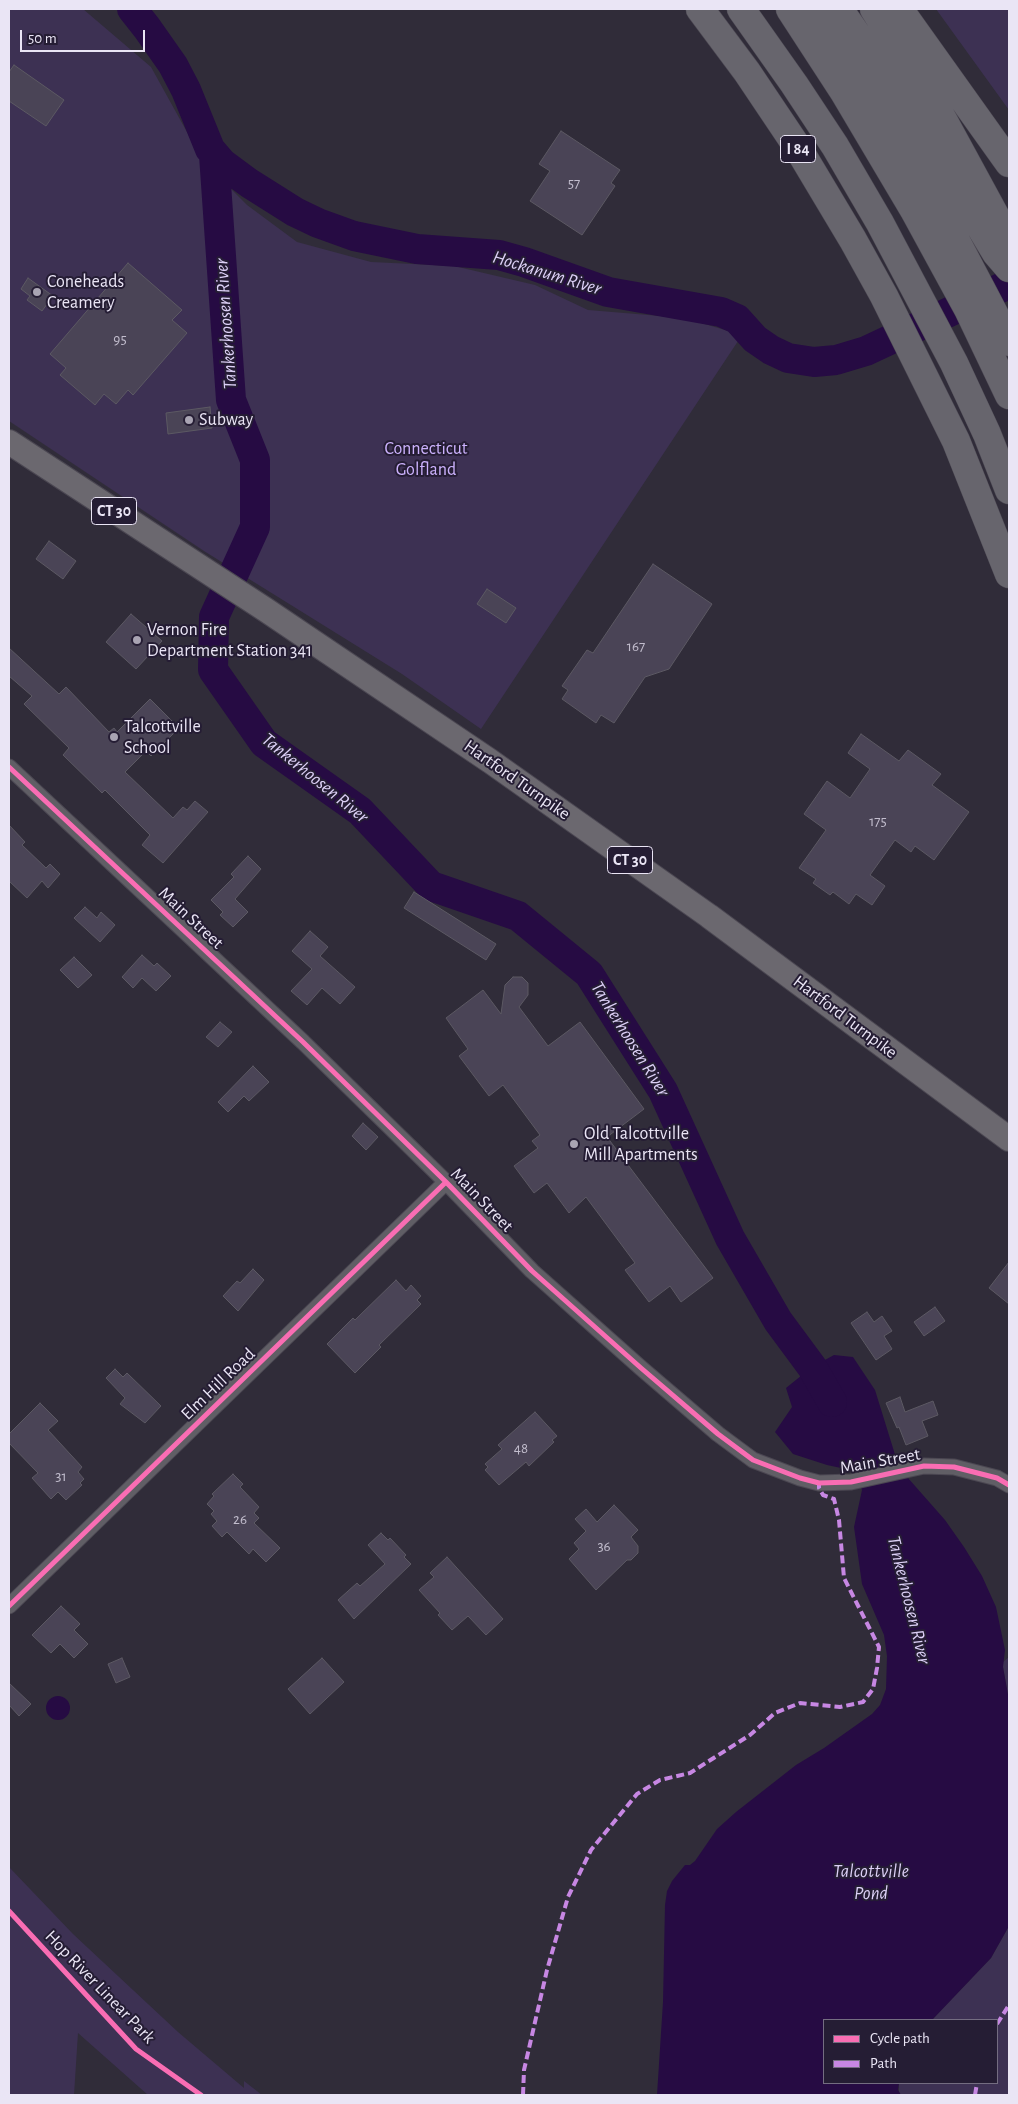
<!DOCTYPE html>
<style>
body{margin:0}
#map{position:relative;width:1018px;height:2104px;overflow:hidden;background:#302c39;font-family:"Alegreya Sans",sans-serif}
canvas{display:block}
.frame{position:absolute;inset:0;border:10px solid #eae5f5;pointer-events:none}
.legend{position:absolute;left:823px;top:2019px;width:175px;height:65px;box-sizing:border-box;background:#251d34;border:1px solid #746d81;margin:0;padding:6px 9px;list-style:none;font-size:15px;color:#eae5f5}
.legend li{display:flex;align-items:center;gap:10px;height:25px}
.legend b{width:25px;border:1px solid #746d81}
.scale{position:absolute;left:20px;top:30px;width:125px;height:22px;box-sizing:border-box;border:2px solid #eae5f5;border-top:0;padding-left:6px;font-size:15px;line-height:18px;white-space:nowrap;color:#eae5f5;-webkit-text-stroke:4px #251d34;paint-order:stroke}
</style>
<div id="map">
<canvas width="1018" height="2104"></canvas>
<div class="frame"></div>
<ul class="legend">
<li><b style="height:6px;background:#f96db3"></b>Cycle path</li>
<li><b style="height:6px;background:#c787e3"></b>Path</li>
</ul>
<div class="scale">50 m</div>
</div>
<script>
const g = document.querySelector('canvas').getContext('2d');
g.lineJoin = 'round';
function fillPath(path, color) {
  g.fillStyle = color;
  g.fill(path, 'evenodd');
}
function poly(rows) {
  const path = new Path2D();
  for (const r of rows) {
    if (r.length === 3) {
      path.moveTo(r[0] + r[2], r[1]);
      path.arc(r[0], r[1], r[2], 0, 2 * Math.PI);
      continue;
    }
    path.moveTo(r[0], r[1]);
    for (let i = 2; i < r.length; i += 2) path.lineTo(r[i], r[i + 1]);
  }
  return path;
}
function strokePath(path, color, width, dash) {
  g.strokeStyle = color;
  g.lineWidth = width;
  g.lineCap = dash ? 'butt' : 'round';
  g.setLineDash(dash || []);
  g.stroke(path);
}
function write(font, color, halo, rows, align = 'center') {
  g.font = font + ' "Alegreya Sans",sans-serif';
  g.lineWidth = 4;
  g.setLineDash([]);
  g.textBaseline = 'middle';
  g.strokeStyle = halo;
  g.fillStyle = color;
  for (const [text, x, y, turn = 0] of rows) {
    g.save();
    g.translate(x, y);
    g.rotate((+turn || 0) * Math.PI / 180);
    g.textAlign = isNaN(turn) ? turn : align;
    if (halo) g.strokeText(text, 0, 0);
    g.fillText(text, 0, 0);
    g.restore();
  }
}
fillPath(poly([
 [9,9,83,9,151,67,203,161,247,205,297,242,371,262,454,266,535,285,588,310,684,318,742,335,481,729,402,674,204,551,9,421],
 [936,9,1009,9,1009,110],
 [1009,1657,1009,1700,1003,1667,1003,1662],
 [9,1867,73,1934,178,2032,244,2088,244,2081,262,2095,148,2095,78,2033,74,2095,9,2095],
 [1009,1926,1009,2095,901,2095,899,2092,899,2083,997,2083,997,2020,932,2020,991,1958]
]), '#3d3153');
fillPath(poly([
 [834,1355,853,1357,875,1390,897,1461,908,1478,945,1520,964,1547,982,1576,996,1607,1005,1650,1003,1667,1009,1700,1009,1926,991,1958,932,2020,824,2020,824,2083,899,2083,898,2090,901,2095,657,2095,663,2002,665,1905,667,1891,672,1881,685,1865,690,1865,695,1861,717,1829,736,1812,796,1765,824,1748,872,1714,880,1705,886,1689,887,1656,884,1635,862,1584,854,1527,862,1490,855,1471,827,1465,793,1454,775,1432,792,1407,786,1388,812,1367],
 [58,1708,12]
]), '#260b43');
strokePath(poly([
 [132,9,147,28,173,65,186,90,210,149,222,163,249,183,295,212,318,223,354,236,417,249,499,255,524,262,608,292,721,312,737,319,755,339,771,350,788,358,814,362,836,360,866,351,1009,284],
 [214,155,231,400,255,460,255,527,214,617,213,670,264,743,360,811,431,886,518,916,589,974,663,1091,730,1238,778,1321,812,1367,832,1402]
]), '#260b43', 30);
const building = poly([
 [14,65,64,100,46,126,9,101,9,72,14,65],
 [561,131,620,170,611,183,615,186,582,235,530,201,550,171,539,164,561,131],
 [128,263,182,310,172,320,187,333,133,395,128,390,116,404,104,394,95,405,60,375,66,368,50,354,128,263],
 [28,278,53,296,42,311,27,300,30,296,21,289,28,278],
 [210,407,212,428,168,434,166,413,210,407],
 [49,541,76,561,63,579,36,559,49,541],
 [653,564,712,604,669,669,645,677,614,723,601,715,596,723,562,699,568,690,562,686,587,650,593,653,653,564],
 [487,589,516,608,506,623,477,604,487,589],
 [131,614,162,641,136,669,106,642,131,614],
 [9,648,59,694,66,687,109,732,114,728,117,732,150,699,174,723,170,726,176,731,151,756,146,751,125,772,173,818,183,807,187,810,195,801,208,812,163,863,142,845,150,835,105,790,102,793,63,755,69,748,24,704,32,696,9,676,9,648],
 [861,734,899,761,908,750,941,774,932,785,969,812,934,860,915,846,911,852,895,840,870,875,885,886,872,905,856,894,849,904,833,892,830,895,813,883,816,879,799,868,826,830,804,814,827,781,850,798,870,769,848,753,861,734],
 [9,825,25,842,22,845,46,868,50,864,60,874,48,888,42,881,27,898,9,881,9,825],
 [248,856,261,869,235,899,248,912,233,927,220,915,223,912,211,900,234,877,231,874,248,856],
 [414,892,496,944,486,960,404,908,414,892],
 [85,907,97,918,101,912,115,925,100,942,74,918,85,907],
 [310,931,328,947,320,956,355,987,340,1004,322,988,307,1005,291,991,312,969,292,951,310,931],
 [142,955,154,966,157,963,171,976,156,991,142,978,133,988,122,977,142,955],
 [74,957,92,975,78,988,60,970,74,957],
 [513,977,522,977,528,983,528,995,519,1007,548,1046,580,1022,644,1109,607,1137,713,1278,681,1302,670,1286,649,1302,625,1270,635,1263,586,1197,569,1213,547,1183,534,1193,514,1166,538,1148,532,1141,540,1135,503,1085,489,1096,459,1056,468,1049,446,1018,483,990,501,1014,505,985,513,977],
 [220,1022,232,1032,218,1047,206,1037,220,1022],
 [253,1066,269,1082,249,1101,244,1096,228,1112,218,1102,253,1066],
 [363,1123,378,1137,366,1150,352,1136,363,1123],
 [1009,1262,1009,1304,989,1288,1009,1262],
 [253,1269,264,1280,238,1311,223,1296,237,1281,240,1283,253,1269],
 [396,1280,406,1291,411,1285,421,1296,417,1300,421,1304,379,1345,381,1347,355,1373,327,1344,353,1318,355,1320,396,1280],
 [935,1307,945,1321,924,1336,914,1322,935,1307],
 [867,1312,874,1322,882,1316,892,1331,884,1336,892,1349,876,1360,851,1323,867,1312],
 [115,1369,123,1377,127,1373,161,1406,145,1423,120,1404,125,1398,106,1378,115,1369],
 [900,1397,905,1412,933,1401,938,1415,922,1421,928,1436,906,1445,899,1427,897,1428,886,1403,900,1397],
 [40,1403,58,1421,48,1430,82,1467,78,1472,84,1479,80,1483,82,1485,66,1500,58,1492,51,1499,32,1478,38,1473,9,1443,9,1434,40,1403],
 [535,1412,557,1436,552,1440,554,1442,529,1466,526,1462,499,1485,485,1470,488,1467,485,1464,502,1449,498,1445,535,1412],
 [233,1474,243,1484,240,1487,259,1507,254,1513,259,1518,254,1523,280,1548,266,1562,253,1549,249,1554,227,1532,222,1537,212,1526,217,1521,211,1514,214,1511,207,1504,214,1496,212,1494,233,1474],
 [614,1505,638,1530,631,1537,638,1546,638,1553,631,1560,627,1560,596,1590,569,1559,579,1549,574,1543,586,1531,575,1519,586,1509,597,1522,614,1505],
 [381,1533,388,1540,390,1538,406,1555,404,1557,411,1564,354,1619,338,1600,357,1583,360,1586,385,1564,368,1545,381,1533],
 [447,1557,503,1619,486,1635,468,1616,452,1630,438,1615,440,1613,419,1590,434,1577,430,1573,447,1557],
 [61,1606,80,1624,74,1630,88,1644,74,1658,60,1644,51,1653,32,1635,61,1606],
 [122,1658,130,1677,116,1683,108,1664,122,1658],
 [322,1658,344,1682,310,1714,288,1689,322,1658],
 [9,1683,31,1704,19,1716,9,1705,9,1683]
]);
fillPath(building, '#4a4456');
strokePath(building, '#5c5963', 1);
const minor = poly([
 [9,767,303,1042,446,1182,532,1271,641,1368,718,1434,753,1460,800,1478,819,1483,851,1482,924,1466,954,1467,997,1478,1009,1485],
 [9,1606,446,1182]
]);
const primary = poly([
 [9,442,266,610,490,761,709,916,1009,1139]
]);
const motorway = poly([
 [700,9,747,72,798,148,853,240,884,296,956,441,1009,574],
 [741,9,794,84,835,146,880,223,954,363,987,434,1009,490],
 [790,9,844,92,914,210,968,309,1009,395],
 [818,9,877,102,932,195,1009,342],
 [839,9,908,107,996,253,1009,268],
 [874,9,941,116,1009,241],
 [899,9,1009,163]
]);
strokePath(minor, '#4b4752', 17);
strokePath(primary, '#4b4752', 26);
strokePath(motorway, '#4b4752', 29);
strokePath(minor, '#605e65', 15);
strokePath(primary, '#6b686f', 24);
strokePath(motorway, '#67656d', 28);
strokePath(poly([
 [997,2024,1009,2005],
 [523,2095,524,2070,547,1970,568,1897,591,1850,637,1794,660,1780,690,1773,750,1735,775,1713,800,1703,840,1707,863,1702,873,1689,877,1668,879,1647,844,1578,839,1520,834,1499,823,1495,819,1488,819,1483],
 [975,2095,977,2083]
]), '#c787e3', 4, [8, 4]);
strokePath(poly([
 [9,767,303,1042,446,1182,532,1271,641,1368,718,1434,753,1460,800,1478,819,1483,851,1482,924,1466,954,1467,997,1478,1009,1485],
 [9,1606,446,1182],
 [9,1911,136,2049,201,2095]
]), '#f96db3', 5);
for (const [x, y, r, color] of [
 [37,292,5,"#a9a4b3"],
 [189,420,5,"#a9a4b3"],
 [137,640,5,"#a9a4b3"],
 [114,737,5,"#a9a4b3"],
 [574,1144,5,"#a9a4b3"]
]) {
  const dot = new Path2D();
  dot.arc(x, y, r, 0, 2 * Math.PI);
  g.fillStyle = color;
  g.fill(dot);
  strokePath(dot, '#251d34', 2);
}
write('15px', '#c2bdcd', null, [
 ["57",574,183],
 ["95",120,339],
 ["167",636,646],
 ["175",878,821],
 ["48",521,1448],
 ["31",61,1476],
 ["26",240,1519],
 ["36",604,1546]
]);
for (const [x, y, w] of [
 [798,149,35],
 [114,511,45],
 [630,860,45]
]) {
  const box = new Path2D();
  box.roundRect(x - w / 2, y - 13.5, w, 27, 4);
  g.fillStyle = '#251d34';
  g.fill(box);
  strokePath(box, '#eae5f5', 1);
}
write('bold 16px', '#eae5f5', null, [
 ["I 84",798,149],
 ["CT 30",114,511],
 ["CT 30",630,860]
]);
write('18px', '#eae5f5', '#251d34', [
 ["Coneheads",47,282],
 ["Creamery",47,303],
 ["Subway",199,420],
 ["Vernon Fire",147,630],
 ["Department Station 341",147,651],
 ["Talcottville",124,727],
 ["School",124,748],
 ["Old Talcottville",584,1134],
 ["Mill Apartments",584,1155]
], 'left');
write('18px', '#ccb2fd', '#251d34', [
 ["Connecticut",426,449],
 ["Golfland",426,470]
]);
write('18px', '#eae5f5', '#251d34', [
 ["Hartford Turnpike",517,780,35],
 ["Main Street",191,918,43],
 ["Hartford Turnpike",845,1017,37],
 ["Main Street",482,1200,46],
 ["Elm Hill Road",218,1384,-44],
 ["Main Street",880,1461,-10],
 ["Hop River Linear Park",100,1987,46]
]);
write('italic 19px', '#dcd0f6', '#251d34', [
 ["Hockanum River",547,273,17],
 ["Tankerhoosen River",226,324,-94],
 ["Tankerhoosen River",315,778,39],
 ["Tankerhoosen River",630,1039,58],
 ["Tankerhoosen River",909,1600,76],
 ["Talcottville",871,1871],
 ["Pond",871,1893]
]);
</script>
